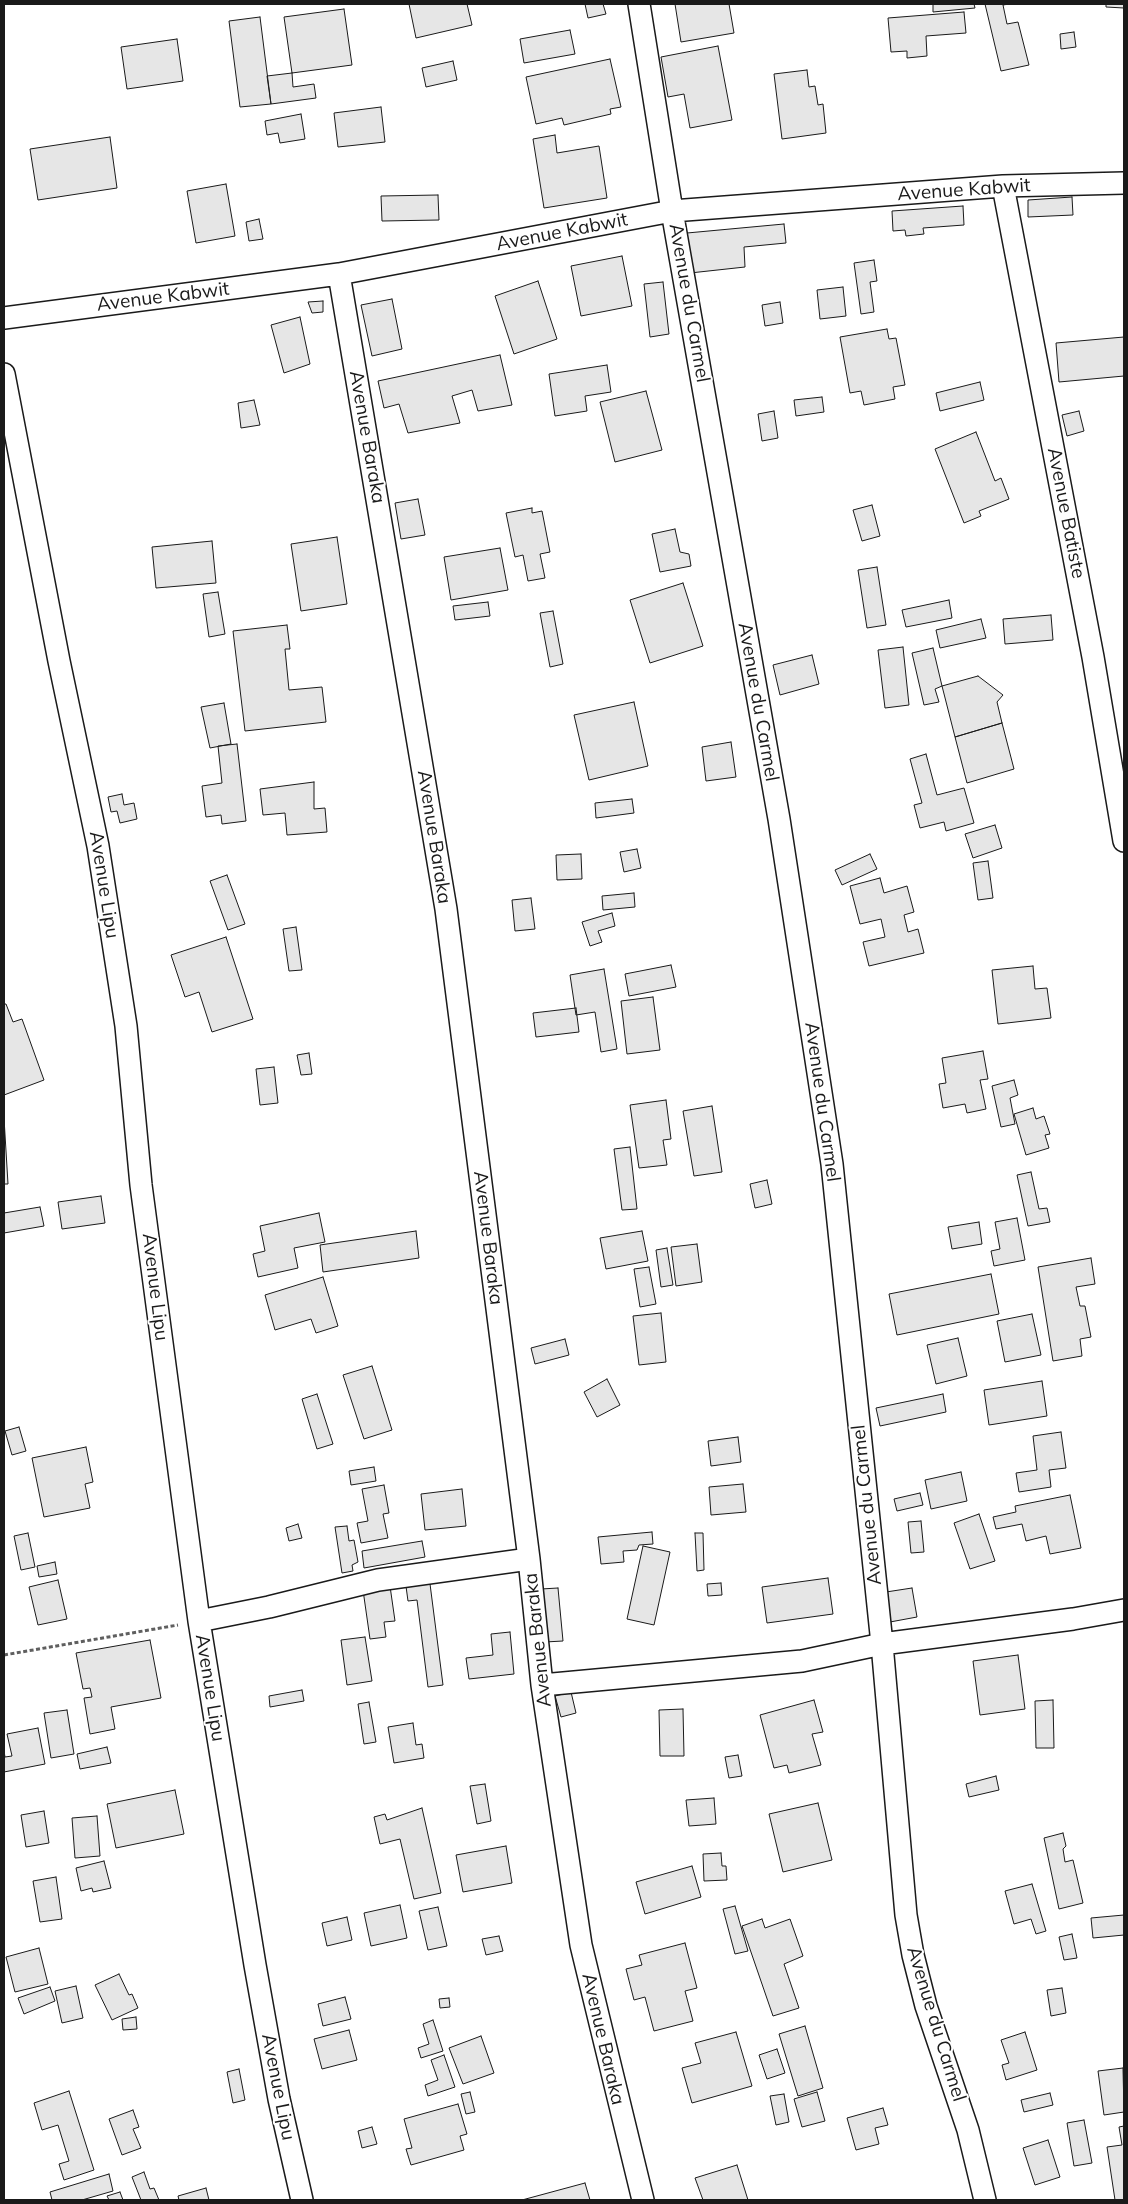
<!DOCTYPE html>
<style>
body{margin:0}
#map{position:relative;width:1128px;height:2204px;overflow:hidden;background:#fff;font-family:Mulish,sans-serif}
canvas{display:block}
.frame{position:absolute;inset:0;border:5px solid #1a1a1a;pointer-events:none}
</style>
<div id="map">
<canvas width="1128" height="2204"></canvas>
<div class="frame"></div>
</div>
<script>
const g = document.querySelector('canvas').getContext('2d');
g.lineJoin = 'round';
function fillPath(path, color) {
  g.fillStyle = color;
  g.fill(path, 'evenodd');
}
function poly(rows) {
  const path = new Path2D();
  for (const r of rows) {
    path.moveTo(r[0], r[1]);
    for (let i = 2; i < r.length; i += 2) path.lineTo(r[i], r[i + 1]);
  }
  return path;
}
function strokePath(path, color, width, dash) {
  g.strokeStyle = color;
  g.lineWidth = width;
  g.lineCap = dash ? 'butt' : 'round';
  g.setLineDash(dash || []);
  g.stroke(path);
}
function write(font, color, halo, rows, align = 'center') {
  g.font = font + ' Mulish,sans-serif';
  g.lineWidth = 4;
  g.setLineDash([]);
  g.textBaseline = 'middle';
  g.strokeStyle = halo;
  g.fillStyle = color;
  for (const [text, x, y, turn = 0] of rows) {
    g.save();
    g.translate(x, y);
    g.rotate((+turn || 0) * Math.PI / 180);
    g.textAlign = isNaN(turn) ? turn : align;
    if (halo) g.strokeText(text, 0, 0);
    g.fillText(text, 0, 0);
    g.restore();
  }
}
const building = poly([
 [409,4,467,4,472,25,416,38,409,4],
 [585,4,603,4,606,14,588,18,585,4],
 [675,4,729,4,734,33,681,42,675,4],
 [933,4,974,4,975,8,933,12,933,4],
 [985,4,1009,4,1003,5,1007,24,1018,22,1029,65,1001,71,985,4],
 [1106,4,1124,4,1124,8,1106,7,1106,4],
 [344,9,352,65,292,73,284,17,344,9],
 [964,12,966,33,926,36,927,56,907,58,907,51,891,52,888,18,964,12],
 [260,17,271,104,240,107,229,21,260,17],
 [570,30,575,54,524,63,520,39,570,30],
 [1074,32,1076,47,1061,49,1060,34,1074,32],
 [177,39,183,81,127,89,121,47,177,39],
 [718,46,732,120,690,128,684,94,668,97,661,57,718,46],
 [610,59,621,107,610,109,611,114,564,125,562,118,536,124,526,77,610,59],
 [453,61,457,80,426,87,422,68,453,61],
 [807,70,809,87,815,86,818,105,823,104,826,133,782,139,774,74,807,70],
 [292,73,293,87,314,84,316,98,271,104,267,76,292,73],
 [381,107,385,142,338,147,334,113,381,107],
 [301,114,305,139,280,143,278,133,267,135,265,121,301,114],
 [555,135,557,153,599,146,607,198,544,208,533,139,555,135],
 [110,137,117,188,38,200,30,149,110,137],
 [226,184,235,236,196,243,187,191,226,184],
 [438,195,439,220,382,221,381,196,438,195],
 [1072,197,1073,215,1028,217,1028,200,1072,197],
 [963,206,964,225,923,228,924,234,906,236,905,230,893,231,892,211,963,206],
 [259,219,263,239,249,241,246,222,259,219],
 [784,224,786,243,744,247,745,267,690,273,687,233,784,224],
 [622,256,632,306,581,316,571,266,622,256],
 [874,260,877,281,870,282,874,312,861,314,854,263,874,260],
 [538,281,557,339,514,354,495,296,538,281],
 [663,282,669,334,650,337,644,284,663,282],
 [843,287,846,316,820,319,817,290,843,287],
 [392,299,402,349,372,356,361,305,392,299],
 [323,301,323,312,312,313,308,302,323,301],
 [780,302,783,323,765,326,762,305,780,302],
 [300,317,310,364,284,373,271,325,300,317],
 [887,329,889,339,896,338,905,385,893,387,895,399,864,405,861,391,850,393,840,337,887,329],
 [1124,337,1124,376,1059,382,1056,343,1124,337],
 [500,355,512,405,478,411,472,390,452,396,460,423,408,433,399,404,384,408,378,381,500,355],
 [607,365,611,392,585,396,587,411,555,416,549,374,607,365],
 [980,382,984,400,940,411,936,393,980,382],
 [646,391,662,450,615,462,600,402,646,391],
 [822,397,824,412,796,416,794,400,822,397],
 [254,400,260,425,241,428,238,403,254,400],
 [774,411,778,438,762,441,758,414,774,411],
 [1079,411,1084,431,1067,436,1062,415,1079,411],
 [976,432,995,481,1001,478,1009,499,979,511,981,516,964,523,935,449,976,432],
 [418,499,425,535,401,539,395,503,418,499],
 [872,505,880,536,862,541,853,510,872,505],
 [532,508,532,513,542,511,550,552,540,554,545,578,528,581,523,555,515,557,506,513,532,508],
 [675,529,680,552,689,554,691,566,660,572,652,534,675,529],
 [337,537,347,604,301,611,291,544,337,537],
 [212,541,216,583,156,588,152,547,212,541],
 [500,548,508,590,451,600,444,557,500,548],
 [877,567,886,625,867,628,858,570,877,567],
 [683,583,703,646,650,663,630,600,683,583],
 [218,592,225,634,209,637,203,594,218,592],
 [949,600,952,618,906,627,902,610,949,600],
 [488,602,490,616,455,620,453,606,488,602],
 [553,611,563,664,550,667,540,613,553,611],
 [1051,615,1053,640,1005,644,1003,619,1051,615],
 [981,619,986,638,940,648,936,630,981,619],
 [287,625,290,649,285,649,289,690,322,687,326,722,245,731,233,631,287,625],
 [903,647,909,705,885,708,878,650,903,647],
 [933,648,942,686,935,689,939,702,924,705,912,653,933,648],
 [812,655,819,684,780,695,773,665,812,655],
 [978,676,1003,695,997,702,1002,723,955,737,942,686,978,676],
 [634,702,648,766,589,780,574,715,634,702],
 [224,703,231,744,210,748,201,707,224,703],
 [1002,723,1014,769,967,783,955,737,1002,723],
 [731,742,736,777,706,781,702,747,731,742],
 [237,744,246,821,222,824,221,815,206,817,202,786,222,783,218,746,237,744],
 [926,754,937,795,964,788,974,823,946,831,944,822,920,828,914,805,922,803,910,759,926,754],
 [314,782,314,809,325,808,327,832,287,835,285,813,263,815,260,789,314,782],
 [122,794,124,805,134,803,137,819,120,823,117,811,111,812,108,797,122,794],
 [632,799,634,813,596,818,595,803,632,799],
 [995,825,1002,848,973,858,965,834,995,825],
 [637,849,641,868,624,872,620,852,637,849],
 [581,854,582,879,557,880,556,855,581,854],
 [870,854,877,869,842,885,835,870,870,854],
 [988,861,993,898,978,900,973,863,988,861],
 [227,875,245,924,228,930,210,881,227,875],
 [880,878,884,893,907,886,914,912,904,915,908,932,918,929,924,953,869,966,863,942,885,937,881,919,860,924,850,886,880,878],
 [634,893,635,907,603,910,602,896,634,893],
 [531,898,535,929,515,931,512,900,531,898],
 [612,913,615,926,598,931,602,942,590,946,582,922,612,913],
 [296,927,302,970,289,971,283,929,296,927],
 [226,937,253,1019,212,1032,199,992,185,997,171,955,226,937],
 [671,965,676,987,629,996,625,974,671,965],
 [1033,966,1035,989,1047,988,1051,1018,998,1024,992,970,1033,966],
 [604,969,617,1049,601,1052,595,1012,576,1015,570,975,604,969],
 [653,997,660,1050,627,1054,621,1001,653,997],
 [4,1004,6,1004,13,1022,22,1019,44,1080,4,1095,4,1004],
 [576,1008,579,1032,536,1037,533,1013,576,1008],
 [983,1051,988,1079,980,1080,986,1109,967,1113,965,1104,943,1108,939,1084,946,1083,942,1058,983,1051],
 [309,1053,312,1074,301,1075,297,1055,309,1053],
 [274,1067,278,1103,260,1105,256,1069,274,1067],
 [1014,1080,1018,1095,1010,1098,1015,1124,1001,1127,992,1086,1014,1080],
 [666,1100,671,1139,663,1140,667,1165,639,1168,630,1105,666,1100],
 [712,1106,722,1172,694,1176,683,1111,712,1106],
 [1033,1108,1036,1119,1044,1116,1050,1134,1045,1135,1049,1148,1026,1155,1014,1114,1033,1108],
 [4,1118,8,1184,4,1184,4,1118],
 [630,1147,637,1209,622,1210,614,1149,630,1147],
 [1031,1172,1039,1209,1047,1208,1050,1222,1028,1226,1017,1175,1031,1172],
 [767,1180,772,1204,755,1208,750,1184,767,1180],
 [101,1196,105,1223,62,1229,58,1202,101,1196],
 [40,1207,44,1226,4,1233,4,1213,40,1207],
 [319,1213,325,1242,294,1248,298,1268,258,1277,253,1254,265,1251,260,1226,319,1213],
 [1017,1218,1025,1260,994,1266,991,1251,1000,1249,995,1222,1017,1218],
 [979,1222,982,1244,952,1249,948,1227,979,1222],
 [416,1231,419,1258,323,1272,320,1245,416,1231],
 [642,1231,648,1261,606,1269,600,1238,642,1231],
 [697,1244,702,1282,676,1286,671,1247,697,1244],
 [667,1248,673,1285,661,1287,656,1250,667,1248],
 [1091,1258,1095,1284,1076,1287,1080,1306,1085,1306,1091,1337,1080,1339,1082,1356,1053,1361,1038,1267,1091,1258],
 [649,1267,656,1304,640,1307,634,1269,649,1267],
 [991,1274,999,1314,897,1335,889,1294,991,1274],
 [323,1277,338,1326,316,1333,311,1319,275,1330,265,1295,323,1277],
 [661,1313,666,1362,639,1365,633,1316,661,1313],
 [1032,1314,1041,1355,1005,1362,997,1321,1032,1314],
 [958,1338,967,1376,936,1384,927,1345,958,1338],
 [565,1339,569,1355,535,1364,531,1348,565,1339],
 [372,1366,392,1430,364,1439,343,1375,372,1366],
 [607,1379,620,1405,597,1417,584,1392,607,1379],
 [1042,1381,1047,1416,989,1425,984,1390,1042,1381],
 [317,1394,333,1444,317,1449,302,1399,317,1394],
 [943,1394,946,1412,880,1426,876,1408,943,1394],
 [19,1427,26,1451,12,1455,5,1431,19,1427],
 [1061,1432,1066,1468,1049,1470,1051,1487,1019,1492,1016,1473,1037,1470,1033,1436,1061,1432],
 [738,1437,741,1462,711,1466,708,1441,738,1437],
 [86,1447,93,1482,85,1484,90,1508,44,1517,32,1458,86,1447],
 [374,1467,376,1481,351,1485,349,1471,374,1467],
 [961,1472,967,1501,931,1509,925,1480,961,1472],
 [743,1484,746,1512,711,1515,709,1487,743,1484],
 [384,1485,389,1513,383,1514,388,1538,361,1543,357,1523,368,1521,362,1489,384,1485],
 [462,1489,466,1526,425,1530,421,1494,462,1489],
 [920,1493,923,1505,897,1511,894,1499,920,1493],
 [1070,1495,1081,1548,1050,1554,1046,1536,1026,1541,1022,1524,996,1529,993,1517,1016,1512,1015,1506,1070,1495],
 [979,1514,995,1561,970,1569,954,1523,979,1514],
 [921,1521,924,1552,911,1553,908,1522,921,1521],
 [298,1524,302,1538,289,1541,286,1528,298,1524],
 [347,1526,349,1541,354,1540,358,1562,352,1565,353,1571,342,1573,335,1527,347,1526],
 [652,1532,653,1544,639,1545,637,1550,623,1551,624,1562,601,1564,598,1537,652,1532],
 [28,1533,35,1567,21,1570,14,1536,28,1533],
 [695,1533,703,1533,704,1570,697,1571,695,1533],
 [422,1541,425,1557,364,1568,362,1551,422,1541],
 [643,1546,670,1552,654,1625,627,1619,643,1546],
 [55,1562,57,1574,39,1577,37,1566,55,1562],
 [429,1576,443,1685,428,1687,417,1600,408,1601,405,1579,429,1576],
 [828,1578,833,1614,767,1623,762,1587,828,1578],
 [58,1580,67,1619,38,1625,29,1587,58,1580],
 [721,1583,722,1595,708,1596,707,1584,721,1583],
 [390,1586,395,1621,384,1622,386,1637,370,1639,363,1590,390,1586],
 [558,1588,563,1641,545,1642,541,1589,558,1588],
 [912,1588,917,1617,890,1622,886,1592,912,1588],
 [510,1632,514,1674,469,1679,466,1658,493,1655,491,1634,510,1632],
 [365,1637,372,1681,347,1685,341,1640,365,1637],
 [150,1640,161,1698,111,1707,115,1729,90,1734,84,1698,92,1697,90,1688,83,1689,76,1653,150,1640],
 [1018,1655,1025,1709,980,1715,973,1661,1018,1655],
 [302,1690,304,1701,270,1707,269,1696,302,1690],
 [571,1692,576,1713,561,1717,555,1696,571,1692],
 [814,1700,823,1732,812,1734,821,1765,789,1773,787,1765,774,1768,760,1715,814,1700],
 [1053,1700,1054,1748,1036,1748,1035,1701,1053,1700],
 [369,1702,376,1742,364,1744,358,1704,369,1702],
 [683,1709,684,1756,660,1756,659,1710,683,1709],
 [67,1710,74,1754,51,1758,44,1713,67,1710],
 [413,1723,416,1745,422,1744,424,1758,394,1763,388,1727,413,1723],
 [38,1728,45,1764,4,1772,4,1751,5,1757,12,1756,7,1734,38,1728],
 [107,1747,111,1763,80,1769,77,1754,107,1747],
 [738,1755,742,1776,729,1778,725,1757,738,1755],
 [996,1776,999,1790,969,1797,966,1784,996,1776],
 [485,1784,491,1821,477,1824,470,1786,485,1784],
 [175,1790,184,1834,116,1848,107,1804,175,1790],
 [714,1798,716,1824,689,1826,686,1800,714,1798],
 [818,1803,832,1860,783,1872,769,1814,818,1803],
 [422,1808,441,1893,414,1899,400,1839,380,1844,374,1817,385,1814,387,1820,422,1808],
 [44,1811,49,1843,26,1847,21,1815,44,1811],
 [97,1816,100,1856,75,1858,72,1818,97,1816],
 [1063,1833,1066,1846,1063,1849,1065,1862,1073,1860,1083,1903,1059,1909,1044,1838,1063,1833],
 [506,1846,512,1883,463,1892,456,1855,506,1846],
 [721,1853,722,1866,726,1866,727,1880,704,1881,703,1854,721,1853],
 [104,1861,111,1888,93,1892,92,1888,81,1891,76,1868,104,1861],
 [692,1866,701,1897,645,1914,636,1882,692,1866],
 [56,1877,62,1919,40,1922,33,1881,56,1877],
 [1032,1884,1046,1931,1036,1934,1031,1919,1014,1924,1005,1891,1032,1884],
 [400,1905,407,1938,371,1946,364,1913,400,1905],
 [735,1906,748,1951,735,1954,723,1909,735,1906],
 [438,1907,447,1946,428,1950,419,1911,438,1907],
 [1124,1915,1124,1935,1093,1938,1091,1918,1124,1915],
 [347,1917,352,1940,327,1946,322,1923,347,1917],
 [762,1919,765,1928,790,1919,803,1956,784,1964,799,2008,773,2016,742,1926,762,1919],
 [1072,1934,1077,1958,1064,1960,1059,1937,1072,1934],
 [499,1936,503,1951,486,1955,482,1939,499,1936],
 [685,1943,697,1988,685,1991,693,2021,654,2031,645,1997,634,2000,626,1969,642,1965,639,1955,685,1943],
 [39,1948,48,1984,15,1992,6,1957,39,1948],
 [119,1974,129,1995,132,1994,138,2008,112,2020,95,1985,119,1974],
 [76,1986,83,2018,62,2023,55,1991,76,1986],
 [50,1987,55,2001,24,2014,18,1998,50,1987],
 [1062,1988,1066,2013,1051,2016,1047,1990,1062,1988],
 [345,1997,351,2019,323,2026,318,2004,345,1997],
 [449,1998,450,2007,440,2008,439,1999,449,1998],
 [136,2017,137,2029,123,2030,122,2019,136,2017],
 [433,2020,443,2051,421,2058,418,2048,429,2044,423,2024,433,2020],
 [805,2026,823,2088,798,2096,779,2034,805,2026],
 [349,2030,357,2060,322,2069,314,2039,349,2030],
 [736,2032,752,2086,692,2103,682,2068,701,2063,695,2043,736,2032],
 [1025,2032,1037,2070,1006,2080,1002,2065,1009,2063,1001,2040,1025,2032],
 [481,2036,494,2073,463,2084,449,2048,481,2036],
 [777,2049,785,2073,767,2079,759,2055,777,2049],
 [444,2055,455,2087,428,2096,425,2085,438,2080,431,2060,444,2055],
 [1123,2068,1124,2112,1104,2115,1098,2071,1123,2068],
 [239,2069,245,2100,233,2103,227,2072,239,2069],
 [69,2091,94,2170,64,2180,59,2164,69,2161,58,2125,42,2130,34,2103,69,2091],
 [470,2092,475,2112,466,2114,461,2094,470,2092],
 [817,2092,825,2121,802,2127,794,2099,817,2092],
 [1050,2093,1053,2105,1024,2112,1021,2100,1050,2093],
 [784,2094,789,2122,776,2125,770,2096,784,2094],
 [458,2104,467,2134,460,2136,464,2150,411,2165,406,2149,412,2148,404,2119,458,2104],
 [883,2108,888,2125,875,2128,879,2144,856,2150,847,2118,883,2108],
 [133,2110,139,2127,133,2129,141,2148,122,2155,109,2119,133,2110],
 [1084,2120,1092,2163,1074,2166,1067,2123,1084,2120],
 [1124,2126,1124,2200,1115,2200,1107,2147,1122,2145,1119,2127,1124,2126],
 [372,2127,377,2144,362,2148,358,2131,372,2127],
 [1048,2140,1060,2177,1035,2185,1023,2148,1048,2140],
 [737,2165,748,2200,703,2200,695,2178,737,2165],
 [144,2172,150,2189,154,2188,159,2200,141,2200,132,2177,144,2172],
 [109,2174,113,2191,82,2200,52,2200,50,2192,109,2174],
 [585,2183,590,2200,522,2200,585,2183],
 [206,2188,209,2200,179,2200,178,2196,206,2188],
 [120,2192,123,2200,109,2200,107,2196,120,2192]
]);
fillPath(building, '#e6e6e6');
strokePath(building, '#1a1a1a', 1);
const street = poly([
 [639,4,672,211,779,819,832,1164,882,1644,906,1915,913,1955,926,2006,968,2130,985,2200],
 [1003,186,1093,657,1124,841],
 [339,274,446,909,529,1559,542,1685,581,1945,643,2200],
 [4,318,339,274,672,211,1003,186,1124,183],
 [4,374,59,661,98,846,126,1026,141,1185,199,1621,255,1965,279,2099,302,2200],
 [199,1621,269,1607,378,1580,529,1559],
 [542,1685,802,1661,882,1644,1073,1619,1124,1610]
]);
strokePath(street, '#1a1a1a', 24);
strokePath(poly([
 [4,1655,178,1625]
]), '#5f5f5f', 3, [4, 2.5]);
strokePath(street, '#fff', 21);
write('19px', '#1a1a1a', '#fff', [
 ["Avenue Kabwit",964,190,-4],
 ["Avenue Kabwit",562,232,-11],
 ["Avenue Kabwit",163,297,-7],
 ["Avenue du Carmel",689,303,80],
 ["Avenue Baraka",367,437,80],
 ["Avenue Batiste",1066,513,79],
 ["Avenue du Carmel",758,702,80],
 ["Avenue Baraka",434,837,81],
 ["Avenue Lipu",104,885,81],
 ["Avenue du Carmel",822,1102,82],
 ["Avenue Baraka",488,1238,83],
 ["Avenue Lipu",155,1287,83],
 ["Avenue du Carmel",867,1505,-96],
 ["Avenue Baraka",538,1640,-96],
 ["Avenue Lipu",210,1688,81],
 ["Avenue du Carmel",936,2024,73],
 ["Avenue Baraka",603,2039,77],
 ["Avenue Lipu",278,2087,79]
]);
</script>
